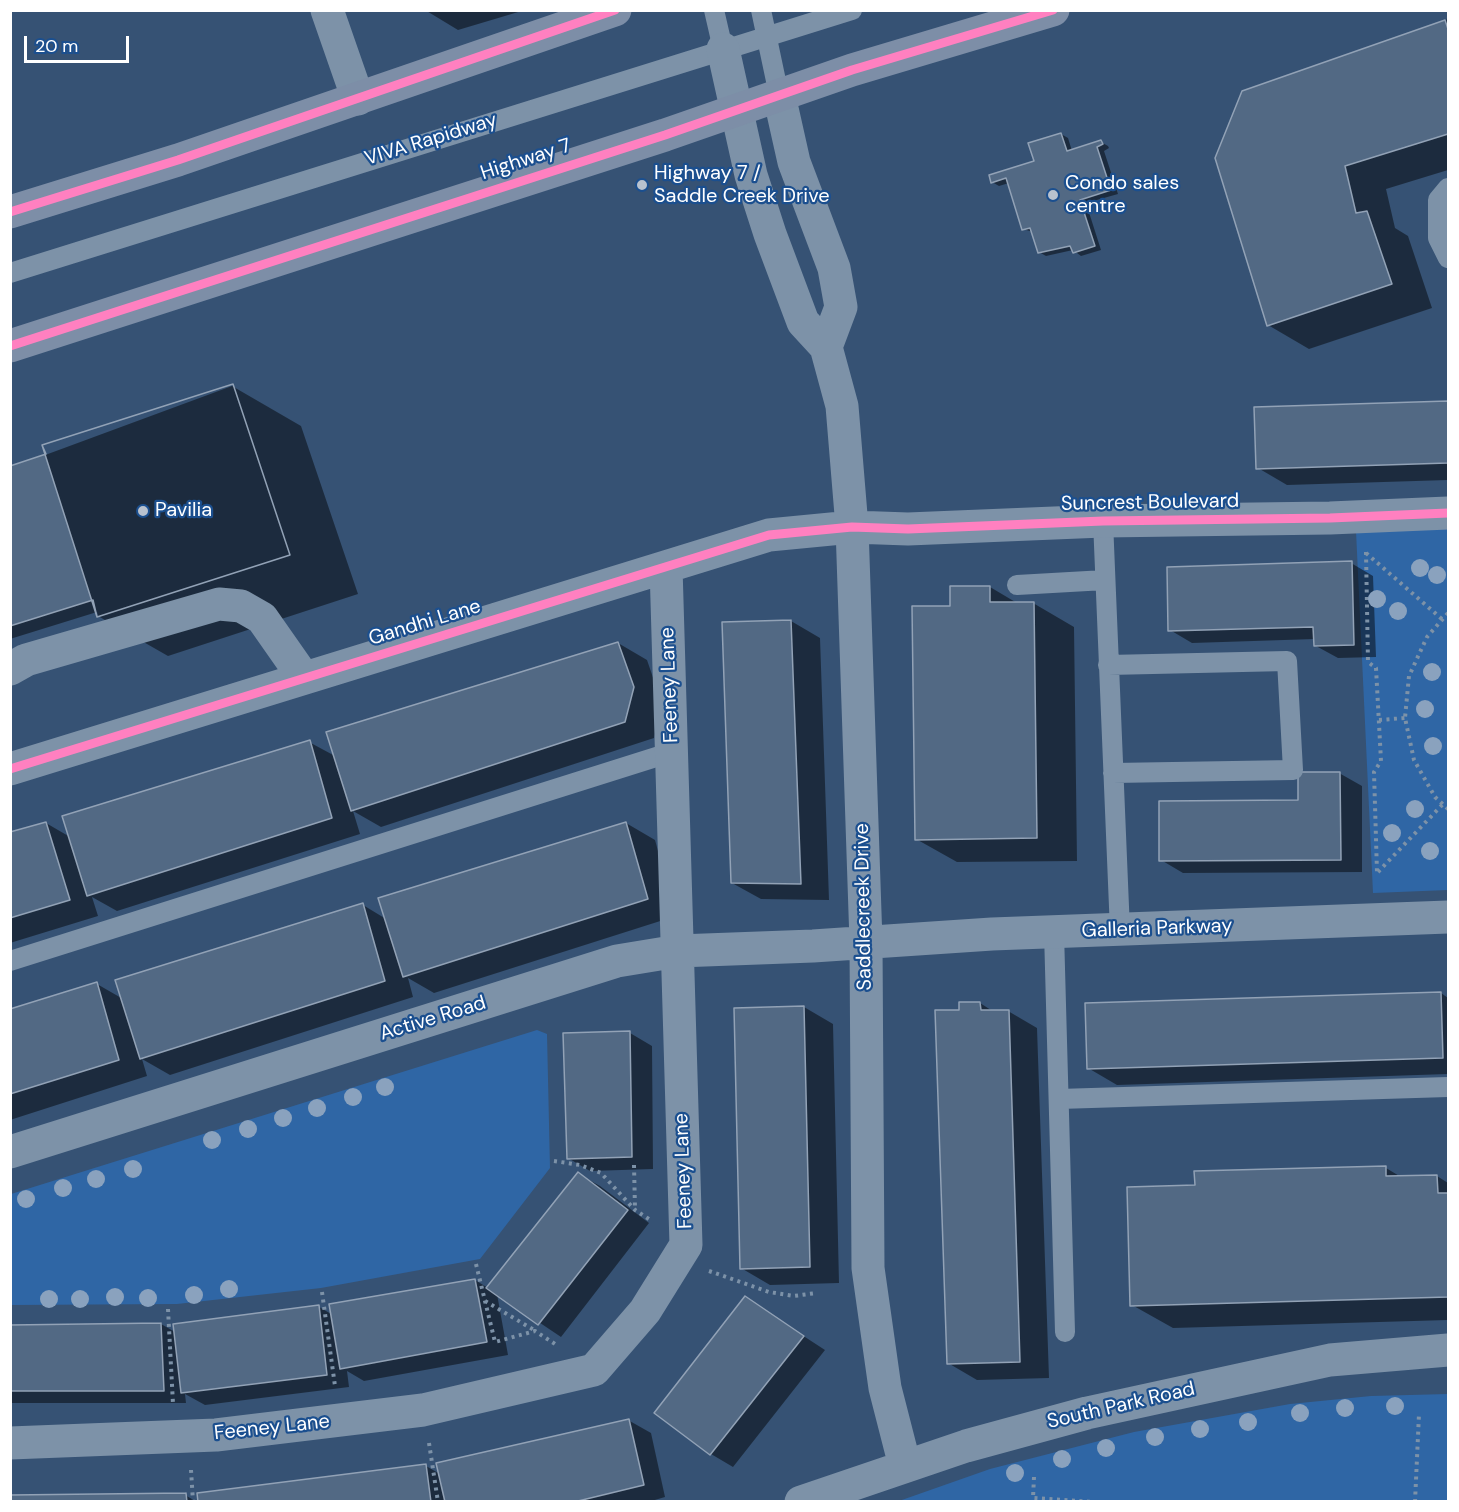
<!DOCTYPE html>
<style>
body{margin:0}
#map{position:relative;width:1459px;height:1512px;overflow:hidden;background:#365274;font-family:"DM Sans",sans-serif}
canvas{display:block}
.frame{position:absolute;inset:0;border:12px solid #fff;pointer-events:none}
.scale{position:absolute;left:24px;top:36px;width:105px;height:27px;box-sizing:border-box;border:3px solid #fff;border-top:0;padding-left:8px;font-size:18px;line-height:21px;white-space:nowrap;color:#fff;-webkit-text-stroke:4px #1b4f8f;paint-order:stroke}
</style>
<div id="map">
<canvas width="1459" height="1512"></canvas>
<div class="frame"></div>
<div class="scale">20 m</div>
</div>
<script>
const g = document.querySelector('canvas').getContext('2d');
g.lineJoin = 'round';
function fillPath(path, color) {
  g.fillStyle = color;
  g.fill(path, 'evenodd');
}
function poly(rows) {
  const path = new Path2D();
  for (const r of rows) {
    path.moveTo(r[0], r[1]);
    for (let i = 2; i < r.length; i += 2) path.lineTo(r[i], r[i + 1]);
  }
  return path;
}
function strokePath(path, color, width, dash) {
  g.strokeStyle = color;
  g.lineWidth = width;
  g.lineCap = dash ? 'butt' : 'round';
  g.setLineDash(dash || []);
  g.stroke(path);
}
function write(font, color, halo, rows, align = 'center') {
  g.font = font + ' "DM Sans",sans-serif';
  g.lineWidth = 4.5;
  g.setLineDash([]);
  g.textBaseline = 'middle';
  g.strokeStyle = halo;
  g.fillStyle = color;
  for (const [text, x, y, turn = 0] of rows) {
    g.save();
    g.translate(x, y);
    g.rotate((+turn || 0) * Math.PI / 180);
    g.textAlign = isNaN(turn) ? turn : align;
    if (halo) g.strokeText(text, 0, 0);
    g.fillText(text, 0, 0);
    g.restore();
  }
}
fillPath(poly([
 [1448,527,1448,890,1373,893,1356,531],
 [537,1030,547,1034,550,1168,480,1259,321,1288,177,1304,11,1305,11,1194],
 [1448,1394,1448,1501,899,1501,990,1469,1134,1432,1290,1404,1371,1396]
]), '#2f66a5');
fillPath(poly([
 [425,10,525,10,458,30],
 [1448,15,1448,170,1386,189,1395,228,1408,236,1432,308,1309,349,1268,325,1244,93,1446,21],
 [1061,134,1068,138,1072,151,1101,142,1108,146,1109,148,1104,151,1118,194,1086,203,1101,250,1081,256,1073,250,1046,256,1039,252,1033,232,1023,229,1009,183,999,186,992,182,1036,162],
 [232,386,301,426,358,594,168,656,98,616,97,612,10,639,10,468],
 [1448,402,1448,480,1287,485,1258,468,1256,409],
 [1351,563,1373,576,1376,657,1338,658,1316,646,1315,639,1192,643,1170,630],
 [990,587,1017,603,1033,603,1074,627,1077,861,957,862,916,839],
 [791,621,820,638,829,900,761,899,732,883],
 [618,643,647,660,662,704,654,738,381,827,353,811,360,834,117,911,92,897,98,916,10,943,10,834,46,823,70,837,309,742,335,756],
 [1339,773,1362,786,1362,872,1183,873,1161,860,1299,801],
 [626,823,655,840,676,916,434,993,408,978,413,997,170,1075,142,1059,147,1076,10,1120,10,1011,97,984,123,999,363,905,386,919],
 [1441,993,1448,998,1448,1074,1117,1085,1088,1068],
 [980,1003,994,1012,1008,1011,1037,1028,1049,1378,977,1380,948,1363],
 [804,1007,833,1024,839,1283,770,1285,741,1268,735,1010],
 [630,1033,652,1046,653,1169,590,1171,568,1158],
 [1386,1168,1401,1177,1437,1176,1448,1183,1448,1320,1173,1328,1132,1305,1196,1187],
 [578,1174,600,1186,649,1223,561,1337,497,1294,508,1355,364,1381,347,1371,349,1387,205,1405,185,1394,186,1403,10,1403,10,1327,161,1324,175,1332,319,1307,333,1315,475,1280,488,1288],
 [745,1298,825,1350,733,1467,711,1454,656,1413],
 [628,1420,651,1433,665,1497,648,1502,200,1502,426,1466,440,1474],
 [185,1495,197,1502,10,1502]
]), '#0007');
const building = poly([
 [1445,20,1448,29,1448,134,1345,166,1356,213,1367,211,1392,284,1267,326,1215,158,1242,91,1445,20],
 [1061,133,1067,151,1101,140,1103,144,1097,147,1111,190,1080,200,1095,246,1073,253,1070,246,1038,253,1030,228,1022,230,1006,178,991,183,989,175,1034,161,1028,143,1061,133],
 [233,384,290,555,97,617,93,600,10,626,10,466,46,454,42,445,233,384],
 [233,384,290,555,97,617,42,445,233,384],
 [1448,401,1448,463,1256,469,1254,407,1448,401],
 [1352,561,1354,645,1314,646,1313,627,1168,631,1167,567,1352,561],
 [950,586,990,586,990,602,1034,602,1037,838,915,840,912,606,950,606,950,586],
 [791,620,801,884,731,883,722,622,791,620],
 [618,642,634,687,625,722,351,811,326,732,618,642],
 [310,740,332,818,87,896,62,816,310,740],
 [1298,772,1340,772,1341,860,1159,861,1159,801,1298,800,1298,772],
 [46,822,70,900,10,918,10,832,46,822],
 [626,822,648,899,403,977,378,898,626,822],
 [363,903,385,981,140,1059,115,980,363,903],
 [97,982,119,1060,10,1094,10,1009,97,982],
 [1441,992,1443,1058,1087,1069,1085,1003,1441,992],
 [959,1002,980,1002,981,1010,1009,1010,1020,1362,947,1364,935,1010,959,1010,959,1002],
 [804,1006,810,1267,740,1269,734,1008,804,1006],
 [630,1031,632,1157,567,1159,563,1033,630,1031],
 [1386,1166,1386,1176,1437,1175,1438,1193,1448,1193,1448,1297,1130,1306,1127,1187,1195,1185,1194,1171,1386,1166],
 [578,1172,628,1210,538,1325,486,1288,578,1172],
 [475,1279,487,1342,340,1369,329,1304,475,1279],
 [745,1296,804,1336,710,1455,654,1413,745,1296],
 [319,1305,327,1375,181,1393,173,1324,319,1305],
 [161,1323,164,1391,10,1391,10,1325,161,1323],
 [629,1419,644,1485,574,1502,445,1502,436,1463,629,1419],
 [426,1464,431,1502,198,1502,197,1493,426,1464],
 [186,1493,187,1502,10,1502,10,1495,186,1493]
]);
fillPath(building, '#526984');
strokePath(building, '#92a2b6', 1.5);
strokePath(poly([
 [1366,552,1368,662,1376,668,1381,761,1374,772,1377,872],
 [1366,553,1443,620],
 [1448,613,1427,637,1409,676,1405,718,1414,760,1435,797,1448,809],
 [1379,720,1405,718],
 [1378,872,1443,804],
 [554,1161,580,1165,601,1173,635,1210,652,1221],
 [634,1165,635,1209],
 [476,1264,495,1342,535,1331,555,1344],
 [709,1271,769,1292,794,1296,816,1293],
 [322,1292,335,1386],
 [485,1301,534,1330],
 [168,1309,173,1404],
 [429,1443,438,1502],
 [191,1470,193,1502],
 [1034,1477,1033,1498,1093,1502],
 [1415,1502,1419,1414]
]), '#7d92a8', 4, [3, 4.5]);
strokePath(poly([
 [714,10,723,49],
 [761,10,779,95],
 [1448,188,1438,200,1438,238,1448,258],
 [10,273,852,10],
 [1103,521,1120,931],
 [1017,585,1105,580],
 [1108,665,1287,661,1293,770,1113,773],
 [1054,932,1065,1332],
 [10,961,672,752],
 [1059,1099,1448,1087]
]), '#7d92a8', 20);
strokePath(poly([
 [327,10,358,99],
 [723,49,751,175,770,234,803,322,826,347,842,406,852,527,866,942,868,1268,885,1388,905,1466],
 [779,95,794,162,834,268,841,307,826,347],
 [10,669,26,660,219,604,241,606,262,618,304,678],
 [10,769,769,535,852,527,908,529,1103,521,1330,518,1448,513],
 [10,1152,617,961,678,951,813,946,992,934,1448,917],
 [10,1443,216,1435,423,1410,594,1370,645,1311,686,1245,666,567],
 [801,1502,966,1446,1087,1413,1330,1360,1448,1350]
]), '#7d92a8', 33);
strokePath(poly([
 [10,212,178,160,615,10],
 [10,346,665,135,852,70,1053,10]
]), '#7d8ea7', 33);
strokePath(poly([
 [10,212,178,160,615,10],
 [10,346,665,135,852,70,1053,10],
 [10,769,769,535,852,527,908,529,1103,521,1330,518,1448,513]
]), '#ff80c0', 9);
g.fillStyle = '#8aa2be';
for (const [x, y] of [
 [1420,568],
 [1437,575],
 [1377,599],
 [1398,611],
 [1432,672],
 [1425,709],
 [1433,746],
 [1415,809],
 [1392,833],
 [1430,851],
 [385,1087],
 [353,1097],
 [317,1108],
 [283,1118],
 [248,1129],
 [212,1140],
 [133,1169],
 [96,1179],
 [63,1188],
 [26,1199],
 [229,1289],
 [194,1295],
 [115,1297],
 [148,1298],
 [49,1299],
 [80,1299],
 [1395,1406],
 [1345,1408],
 [1300,1413],
 [1248,1422],
 [1200,1429],
 [1155,1437],
 [1106,1448],
 [1062,1459],
 [1015,1473]
]) {
  g.beginPath();
  g.arc(x, y, 9, 0, 2 * Math.PI);
  g.fill();
}
for (const [x, y, r, color] of [
 [642,185,6,"#b9c2ce"],
 [1053,195,6,"#b9c2ce"],
 [143,511,6,"#b9c2ce"]
]) {
  const dot = new Path2D();
  dot.arc(x, y, r, 0, 2 * Math.PI);
  g.fillStyle = color;
  g.fill(dot);
  strokePath(dot, '#1b4f8f', 2);
}
write('20px', '#fff', '#1b4f8f', [
 ["VIVA Rapidway",431,140,-17],
 ["Highway 7",526,160,-18],
 ["Suncrest Boulevard",1150,503,-1],
 ["Gandhi Lane",425,623,-17],
 ["Feeney Lane",670,685,-92],
 ["Saddlecreek Drive",864,907,-91],
 ["Galleria Parkway",1157,929,-2],
 ["Active Road",433,1019,-17],
 ["Feeney Lane",684,1171,-92],
 ["South Park Road",1121,1406,-13],
 ["Feeney Lane",272,1428,-6]
]);
write('20px', '#fff', '#1b4f8f', [
 ["Highway 7 /",654,174],
 ["Saddle Creek Drive",654,197],
 ["Condo sales",1065,184],
 ["centre",1065,207],
 ["Pavilia",155,511]
], 'left');
</script>
